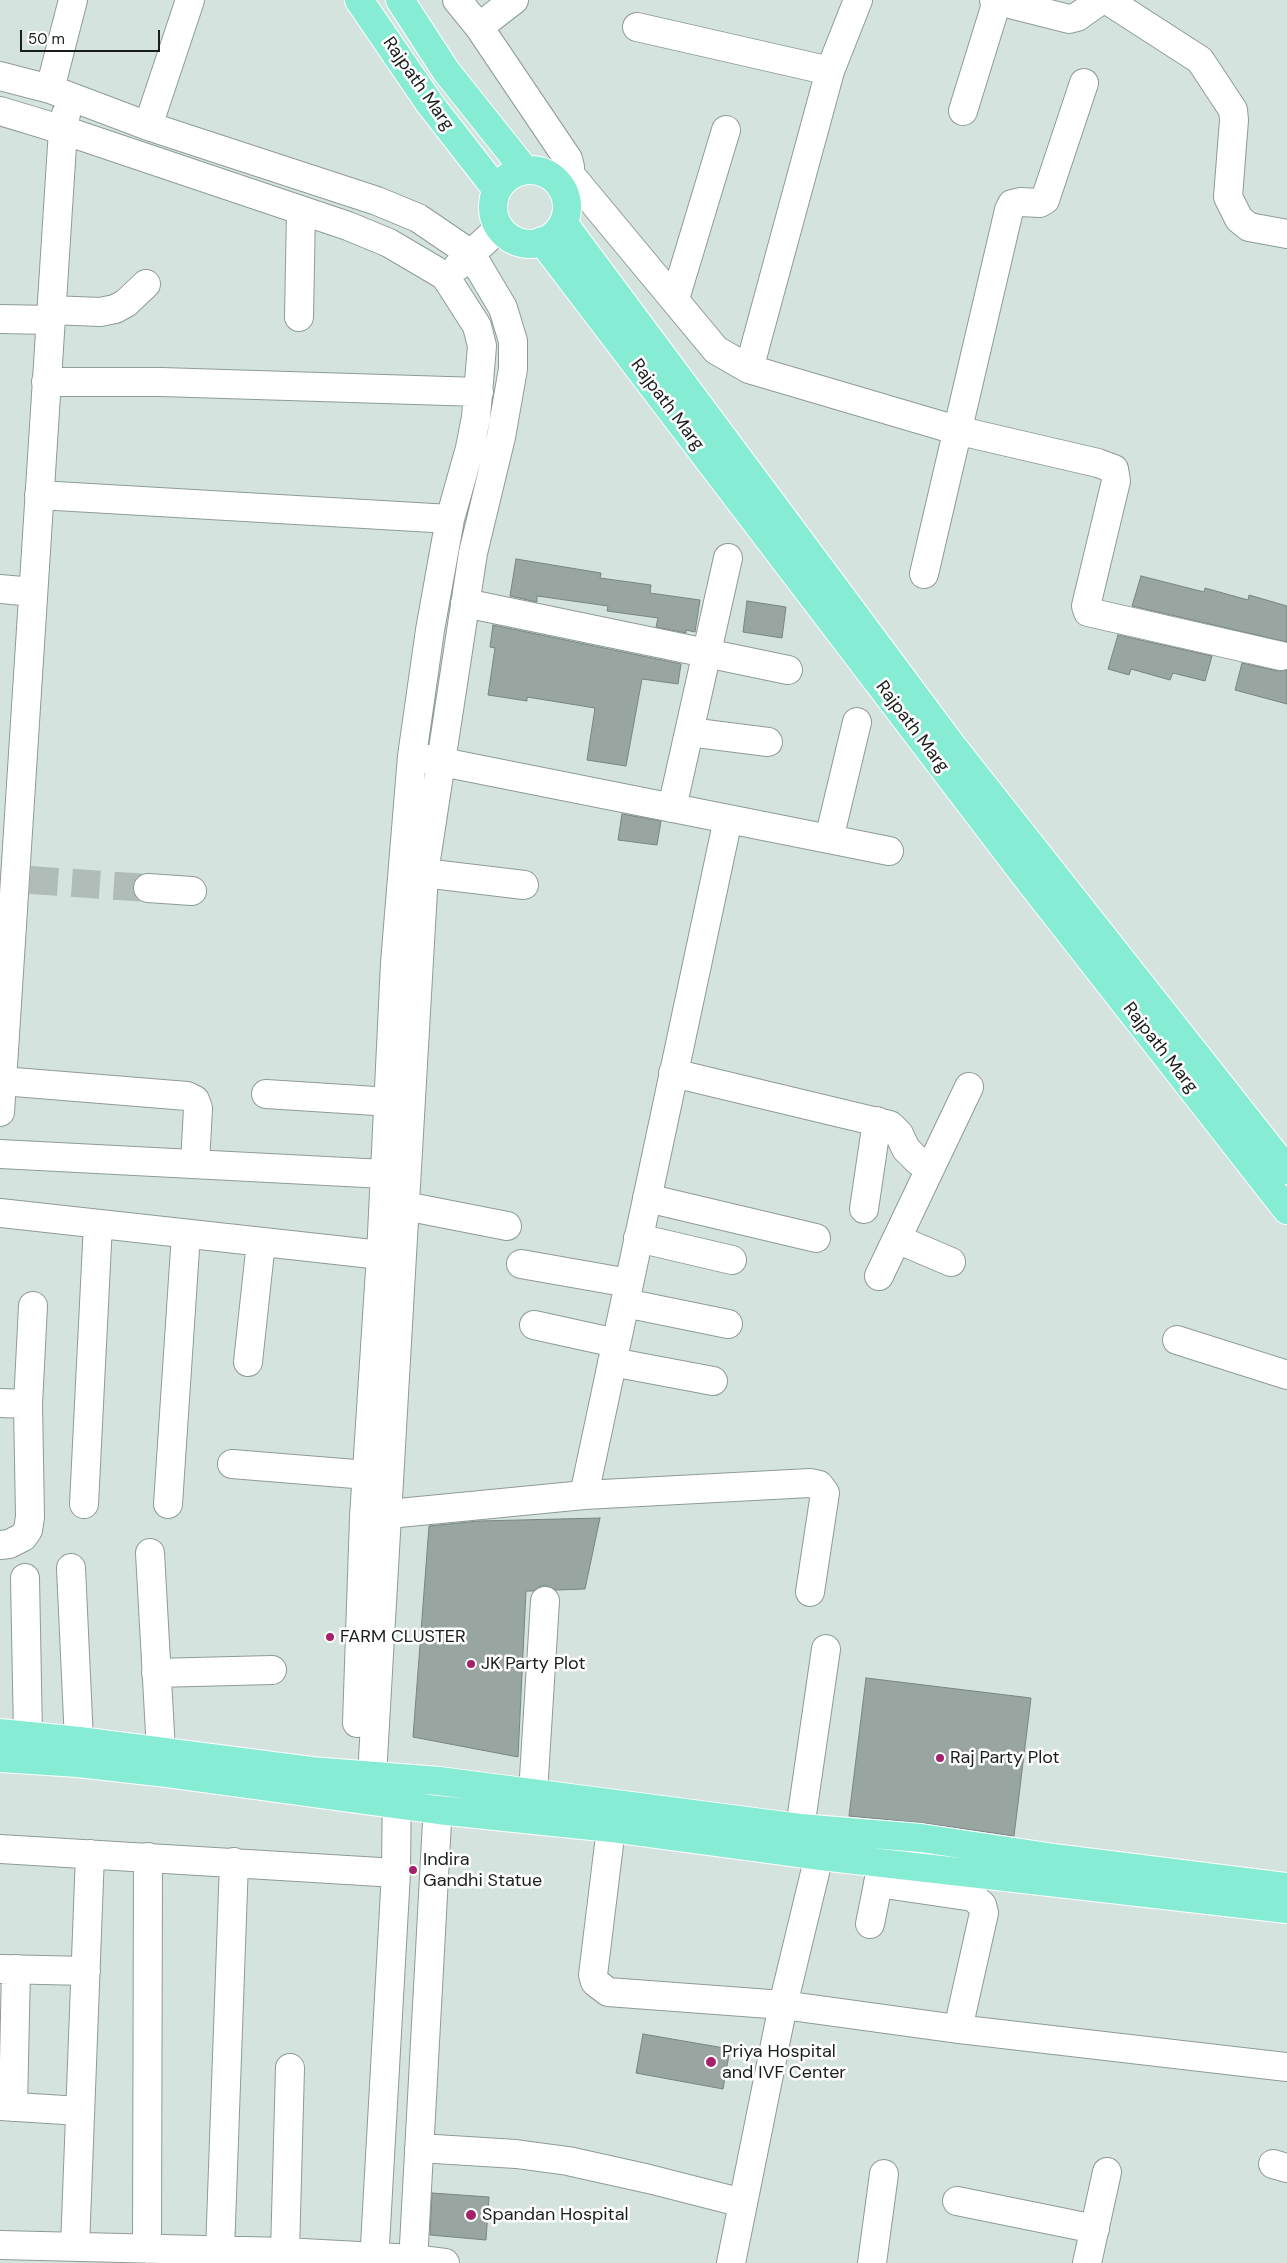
<!DOCTYPE html>
<style>
body{margin:0}
#map{position:relative;width:1287px;height:2263px;overflow:hidden;background:#d5e3de;font-family:"DM Sans",sans-serif}
canvas{display:block}
.scale{position:absolute;left:20px;top:30px;width:140px;height:22px;box-sizing:border-box;border:2px solid #191e1c;border-top:0;padding-left:6px;font-size:15px;line-height:18px;white-space:nowrap;color:#191e1c;-webkit-text-stroke:4px #fff;paint-order:stroke}
</style>
<div id="map">
<canvas width="1287" height="2263"></canvas>
<div class="scale">50 m</div>
</div>
<script>
const g = document.querySelector('canvas').getContext('2d');
g.lineJoin = 'round';
function fillPath(path, color) {
  g.fillStyle = color;
  g.fill(path, 'evenodd');
}
function poly(rows) {
  const path = new Path2D();
  for (const r of rows) {
    if (r.length === 3) {
      path.moveTo(r[0] + r[2], r[1]);
      path.arc(r[0], r[1], r[2], 0, 2 * Math.PI);
      continue;
    }
    path.moveTo(r[0], r[1]);
    for (let i = 2; i < r.length; i += 2) path.lineTo(r[i], r[i + 1]);
  }
  return path;
}
function strokePath(path, color, width, dash) {
  g.strokeStyle = color;
  g.lineWidth = width;
  g.lineCap = dash ? 'butt' : 'round';
  g.setLineDash(dash || []);
  g.stroke(path);
}
function write(font, color, halo, rows, align = 'center') {
  g.font = font + ' "DM Sans",sans-serif';
  g.lineWidth = 5;
  g.setLineDash([]);
  g.textBaseline = 'middle';
  g.strokeStyle = halo;
  g.fillStyle = color;
  for (const [text, x, y, turn = 0] of rows) {
    g.save();
    g.translate(x, y);
    g.rotate((+turn || 0) * Math.PI / 180);
    g.textAlign = isNaN(turn) ? turn : align;
    if (halo) g.strokeText(text, 0, 0);
    g.fillText(text, 0, 0);
    g.restore();
  }
}
const building = poly([
 [516,559,601,573,600,578,651,585,650,593,700,600,695,632,686,630,686,633,656,627,658,618,607,611,608,606,537,596,537,602,510,596,516,559],
 [1141,576,1204,592,1205,588,1248,600,1249,595,1287,606,1287,642,1132,606,1141,576],
 [747,601,786,607,782,638,743,632,747,601],
 [493,625,681,664,678,684,642,679,626,766,587,760,595,708,527,697,527,701,488,695,495,648,490,647,493,625],
 [1118,635,1212,656,1205,681,1173,673,1170,680,1131,669,1129,675,1108,669,1118,635],
 [1242,663,1278,671,1287,670,1287,704,1235,690,1242,663],
 [622,814,661,821,657,845,618,840,622,814],
 [600,1518,585,1589,556,1590,545,1585,539,1587,533,1591,526,1591,518,1757,413,1737,429,1526,479,1521,600,1518],
 [866,1678,1031,1698,1014,1836,923,1823,849,1816,866,1678],
 [643,2034,730,2049,723,2089,636,2073,643,2034],
 [432,2193,489,2197,486,2240,430,2235,432,2193]
]);
fillPath(building, '#99a5a1');
strokePath(building, '#788580', 1);
strokePath(poly([
 [30,880,148,888]
]), '#afbcb7', 28, [28, 14]);
const minor = poly([
 [457,0,479,27,568,159,570,167,569,173,560,184],
 [994,0,1069,19,1077,17,1101,0],
 [1107,0,1200,60,1233,110,1234,120,1228,197,1239,219,1249,227,1287,234],
 [479,27,514,0],
 [637,27,830,71,858,0],
 [0,76,50,89,148,126,377,201,418,218,471,254,503,308,513,341,513,369,501,437,473,553,424,873,372,1776],
 [50,89,73,0],
 [0,111,63,130,348,226,389,243,445,276,477,326,482,346,476,417,470,448,450,519,430,630,412,756,395,963,381,1255,364,1517,357,1723],
 [963,111,997,1],
 [148,126,190,0],
 [569,173,716,350,749,369,956,430,1098,463,1114,469,1116,481,1086,606,1088,612,1281,656],
 [458,266,499,228],
 [675,299,726,130],
 [51,310,100,312,115,309,126,303,146,284],
 [299,317,301,211],
 [0,319,50,320],
 [749,369,830,71],
 [46,382,161,382,479,392],
 [39,495,450,519],
 [924,574,1009,210,1012,204,1020,202,1040,203,1045,200,1084,83],
 [0,589,33,592],
 [465,603,788,670],
 [689,732,768,742],
 [422,758,889,851],
 [672,808,728,558],
 [829,839,857,722],
 [424,873,524,885],
 [148,888,192,891],
 [673,1073,890,1125,899,1134,906,1149,918,1161,931,1167],
 [2,1081,187,1096,195,1100,198,1108,195,1164],
 [266,1094,407,1103],
 [0,1112,63,130,66,114],
 [0,1154,384,1174],
 [647,1198,816,1238],
 [405,1206,507,1226],
 [864,1209,877,1121],
 [0,1213,399,1257],
 [638,1238,732,1260],
 [897,1239,951,1262],
 [521,1264,629,1283],
 [879,1276,969,1087],
 [625,1303,728,1324],
 [534,1325,616,1343],
 [1177,1340,1287,1375],
 [248,1362,261,1242],
 [612,1362,713,1381],
 [0,1403,28,1404],
 [232,1464,367,1475],
 [584,1495,728,819],
 [84,1504,98,1224],
 [168,1504,186,1234],
 [368,1516,584,1495,810,1483,819,1485,825,1493,810,1592],
 [0,1545,9,1544,23,1537,28,1530,30,1517,28,1404,33,1306],
 [150,1553,161,1751],
 [71,1568,79,1741],
 [25,1578,28,1735],
 [156,1673,272,1670],
 [533,1793,545,1601],
 [611,1828,593,1975,595,1982,608,1992,783,2005,958,2029,1287,2067],
 [800,1828,826,1649],
 [0,1849,396,1873],
 [878,1883,973,1897,982,1905,984,1913,958,2029],
 [870,1924,882,1864],
 [0,1969,86,1971],
 [0,2106,80,2111],
 [13,2107,16,1969],
 [419,2148,516,2154,568,2161,649,2179,743,2203],
 [1273,2164,1287,2168],
 [957,2201,1095,2229],
 [0,2245,285,2252,413,2259,445,2263],
 [75,2247,90,1854],
 [147,2249,148,1857],
 [220,2251,234,1862],
 [285,2252,290,2068],
 [374,2263,396,1873,397,1780],
 [413,2263,439,1785],
 [731,2263,783,2005,819,1856],
 [872,2263,884,2174],
 [1087,2263,1107,2172]
]);
const major = poly([
 [359,0,430,104,497,190],
 [400,0,446,71,524,169],
 [530,207,37],
 [564,224,953,747,1287,1170],
 [542,241,1024,874,1287,1210],
 [0,1733,79,1741,311,1771,439,1781,800,1828,921,1838,1061,1859,1287,1887],
 [0,1758,78,1763,158,1772,438,1810,611,1828,819,1856,1287,1909]
]);
strokePath(minor, '#8e9b96', 30);
strokePath(major, '#fff', 30);
strokePath(minor, '#fff', 28);
strokePath(major, '#87ecd4', 28);
for (const [x, y, r, color] of [
 [330,1637,5,"#a6216b"],
 [471,1664,5,"#a6216b"],
 [940,1758,5,"#a6216b"],
 [413,1870,5,"#a6216b"],
 [711,2062,6,"#a6216b"],
 [471,2215,6,"#a6216b"]
]) {
  const dot = new Path2D();
  dot.arc(x, y, r, 0, 2 * Math.PI);
  g.fillStyle = color;
  g.fill(dot);
  strokePath(dot, '#fff', 2);
}
write('18px', '#191e1c', '#fff', [
 ["Rajpath Marg",418,84,55],
 ["Rajpath Marg",667,405,53],
 ["Rajpath Marg",912,727,53],
 ["Rajpath Marg",1160,1048,52]
]);
write('18px', '#191e1c', '#fff', [
 ["FARM CLUSTER",340,1637],
 ["JK Party Plot",481,1664],
 ["Raj Party Plot",950,1758],
 ["Indira",423,1860],
 ["Gandhi Statue",423,1881],
 ["Priya Hospital",722,2052],
 ["and IVF Center",722,2073],
 ["Spandan Hospital",482,2215]
], 'left');
</script>
